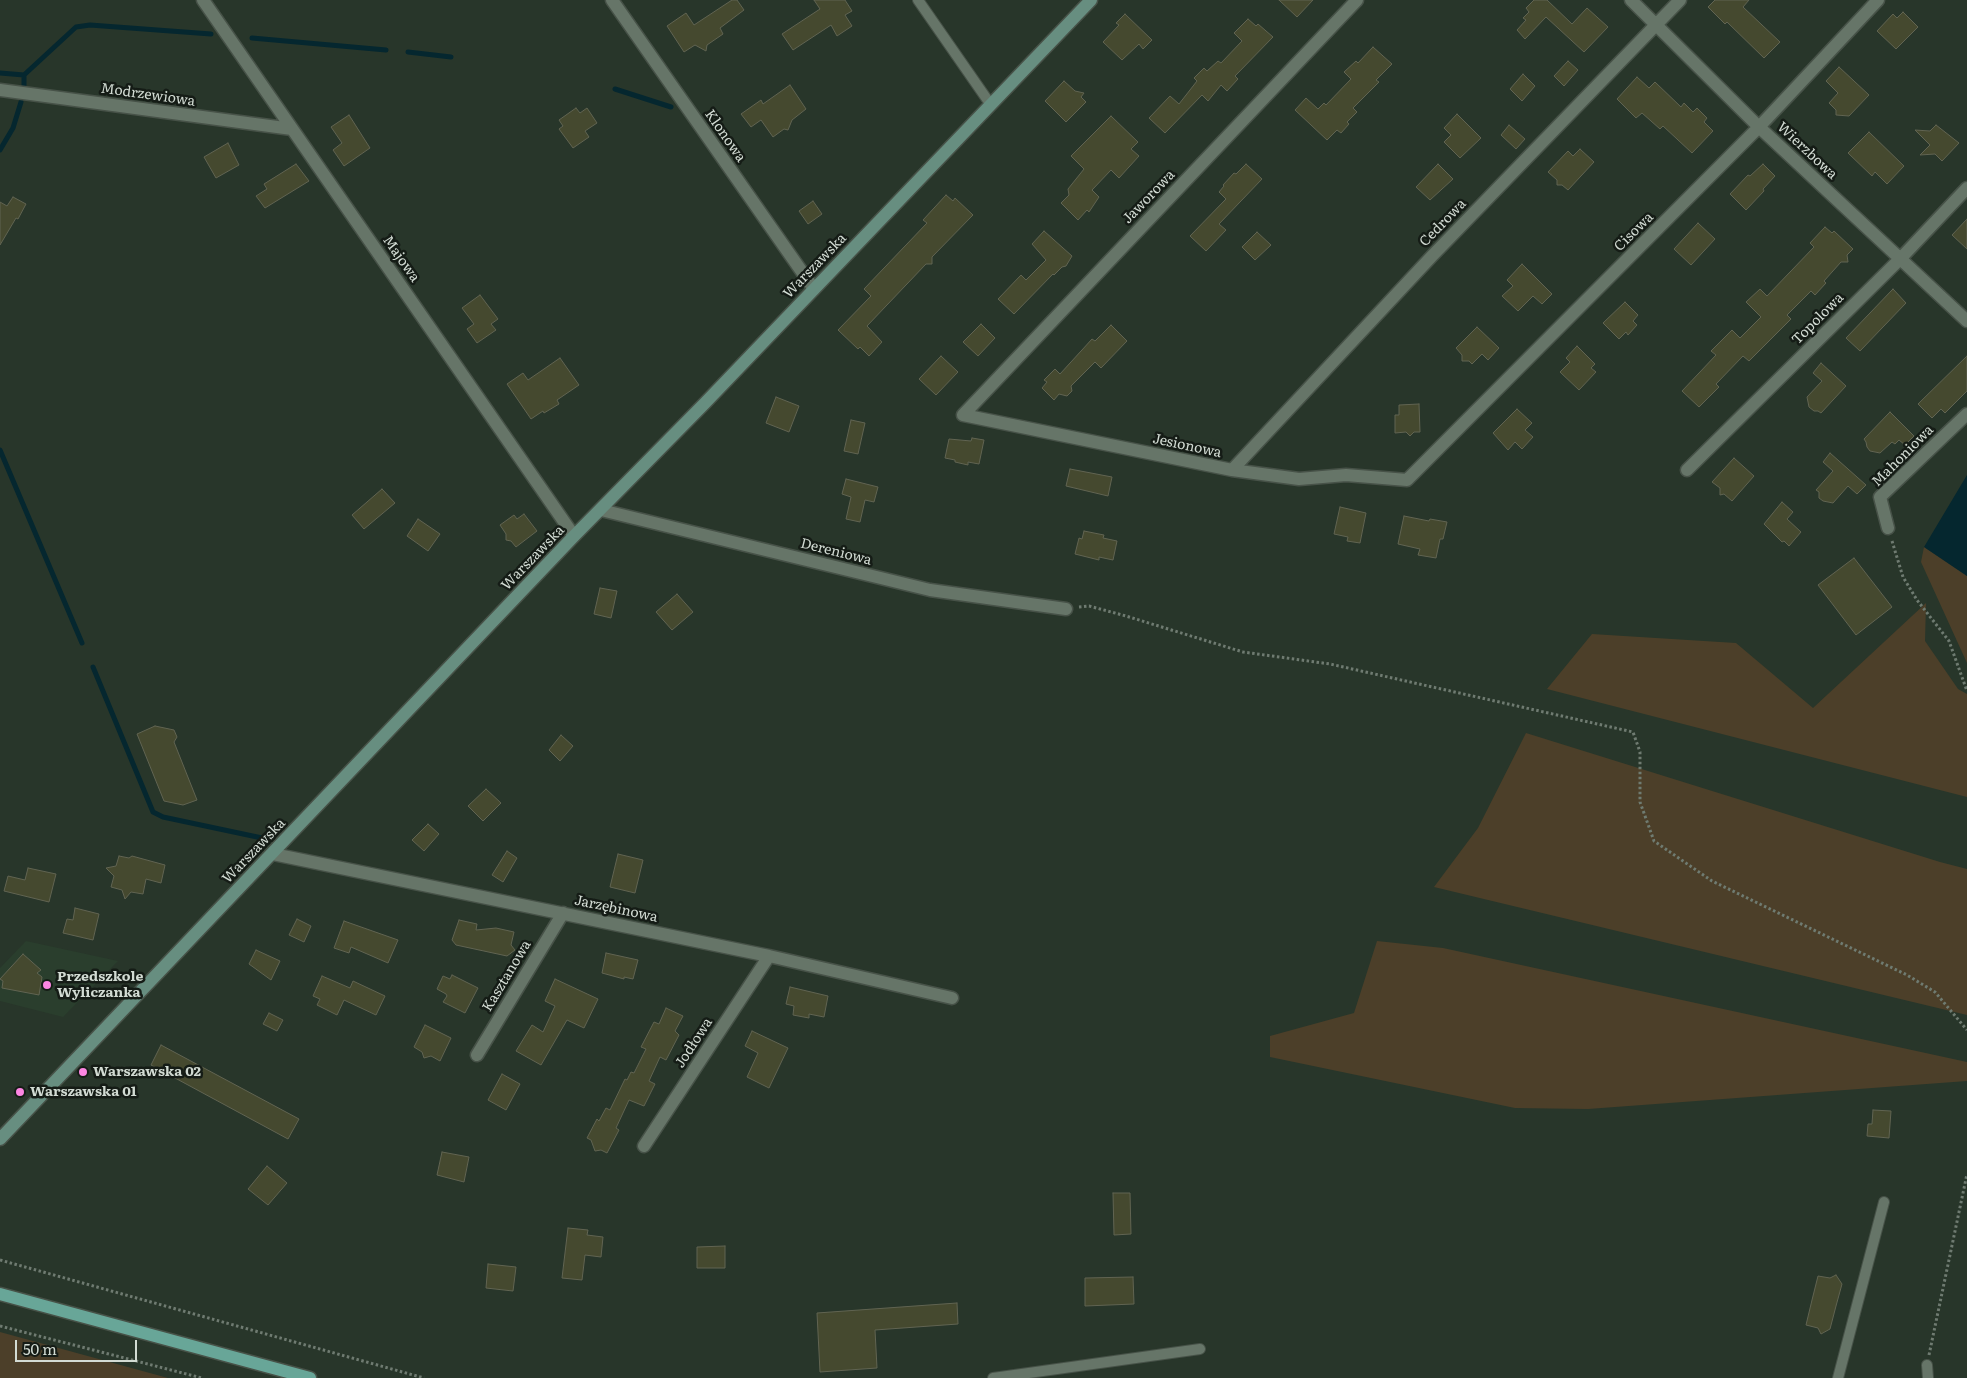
<!DOCTYPE html>
<meta charset="utf-8">
<style>
body{margin:0}
#map{position:relative;width:1967px;height:1378px;overflow:hidden;background:#28362a;font-family:Literata,serif}
canvas{display:block}
.scale{position:absolute;left:15px;top:1340px;width:122px;height:22px;box-sizing:border-box;border:2px solid #d2dbd3;border-top:0;padding-left:6px;font-size:15px;line-height:18px;white-space:nowrap;color:#d2dbd3;-webkit-text-stroke:4px #151c16;paint-order:stroke}
</style>
<div id="map">
<canvas width="1967" height="1378"></canvas>
<div class="scale">50 m</div>
</div>
<script>
const g = document.querySelector('canvas').getContext('2d');
g.lineJoin = 'round';
function fillPath(path, color) {
  g.fillStyle = color;
  g.fill(path, 'evenodd');
}
function poly(rows) {
  const path = new Path2D();
  for (const r of rows) {
    path.moveTo(r[0], r[1]);
    for (let i = 2; i < r.length; i += 2) path.lineTo(r[i], r[i + 1]);
  }
  return path;
}
function strokePath(path, color, width, dash) {
  g.strokeStyle = color;
  g.lineWidth = width;
  g.lineCap = dash ? 'butt' : 'round';
  g.setLineDash(dash || []);
  g.stroke(path);
}
function write(font, color, halo, rows, align = 'center') {
  g.font = font + ' Literata,serif';
  g.lineWidth = 5;
  g.setLineDash([]);
  g.textBaseline = 'middle';
  g.strokeStyle = halo;
  g.fillStyle = color;
  for (const [text, x, y, turn = 0] of rows) {
    g.save();
    g.translate(x, y);
    g.rotate((+turn || 0) * Math.PI / 180);
    g.textAlign = isNaN(turn) ? turn : align;
    if (halo) g.strokeText(text, 0, 0);
    g.fillText(text, 0, 0);
    g.restore();
  }
}
fillPath(poly([
 [26,941,118,961,63,1017,0,1001,0,968]
]), '#2a3e2d');
fillPath(poly([
 [1924,547,1967,576,1967,663,1921,562],
 [1926,603,1925,641,1958,689,1967,694,1967,797,1547,689,1592,634,1736,643,1813,708],
 [1526,733,1940,862,1967,869,1967,1015,1434,887,1478,828],
 [1377,941,1443,948,1967,1062,1967,1081,1588,1109,1515,1108,1270,1057,1270,1036,1354,1013],
 [0,1332,168,1378,0,1378]
]), '#4c3f29');
fillPath(poly([
 [1967,475,1967,576,1924,547]
]), '#05272f');
strokePath(poly([
 [252,38,386,50],
 [408,52,451,57],
 [0,73,24,75],
 [24,85,24,75,76,27,90,25,211,34],
 [615,89,671,107],
 [0,150,13,128,21,102],
 [0,450,82,643],
 [93,667,153,812,163,817,262,838]
]), '#05272f', 5);
const building = poly([
 [732,0,737,0,744,10,720,28,723,34,707,45,706,51,695,45,684,52,667,26,686,13,694,25,732,0],
 [814,0,845,0,852,11,845,15,852,26,837,36,831,25,793,50,782,34,820,9,814,0],
 [1279,0,1313,0,1297,17,1279,0],
 [1534,0,1547,0,1572,24,1587,8,1608,27,1584,52,1546,17,1525,39,1517,30,1526,20,1523,18,1529,12,1526,8,1534,0],
 [1715,0,1749,0,1743,7,1780,42,1764,58,1727,22,1725,24,1708,7,1715,0],
 [1903,12,1918,27,1896,49,1877,31,1893,14,1897,18,1903,12],
 [1125,14,1152,40,1143,49,1139,44,1122,60,1103,42,1119,25,1116,23,1125,14],
 [1248,19,1256,26,1258,24,1273,37,1235,76,1238,79,1227,91,1221,85,1208,101,1202,95,1165,133,1149,118,1170,96,1179,104,1197,81,1194,78,1204,68,1207,71,1218,61,1221,63,1242,41,1234,33,1248,19],
 [1373,47,1392,64,1376,80,1379,82,1353,108,1357,112,1347,122,1349,124,1341,133,1337,130,1327,140,1295,110,1306,98,1318,109,1324,103,1326,105,1351,79,1344,72,1356,61,1358,63,1373,47],
 [1568,61,1578,70,1564,86,1554,76,1568,61],
 [1839,67,1869,95,1849,116,1836,115,1836,110,1829,103,1838,93,1826,81,1839,67],
 [1523,74,1535,86,1522,101,1510,89,1523,74],
 [1637,77,1649,88,1655,82,1681,107,1684,103,1693,112,1697,108,1707,118,1704,122,1713,131,1692,153,1663,126,1660,129,1642,113,1636,118,1617,99,1637,77],
 [1064,81,1075,91,1084,93,1081,97,1086,102,1066,122,1045,101,1064,81],
 [790,85,806,109,792,120,788,130,784,129,773,137,761,120,751,127,741,114,761,100,763,104,790,85],
 [576,108,580,113,587,108,597,123,585,131,589,137,573,148,559,129,563,126,559,120,576,108],
 [1457,114,1481,138,1460,158,1444,142,1451,135,1444,128,1457,114],
 [349,115,370,148,344,166,333,150,342,143,331,127,349,115],
 [1111,116,1138,142,1131,149,1139,156,1119,178,1111,170,1092,190,1099,197,1089,212,1087,210,1078,220,1061,203,1069,195,1068,189,1084,169,1071,156,1111,116],
 [1509,125,1525,139,1516,149,1501,135,1509,125],
 [1936,125,1959,143,1942,161,1935,154,1920,155,1930,145,1915,130,1930,131,1936,125],
 [1869,132,1904,166,1887,184,1875,172,1872,176,1848,153,1869,132],
 [228,143,239,165,216,178,204,157,228,143],
 [1580,149,1594,162,1568,190,1562,185,1557,185,1557,180,1548,172,1568,151,1573,156,1580,149],
 [296,164,309,181,265,208,256,196,267,189,264,184,296,164],
 [1246,164,1262,179,1219,224,1226,230,1206,251,1190,236,1226,199,1219,192,1224,186,1223,185,1234,173,1236,174,1246,164],
 [1438,164,1453,179,1430,200,1416,187,1438,164],
 [1763,164,1775,176,1763,189,1764,191,1746,210,1730,194,1748,175,1750,176,1763,164],
 [946,195,953,201,955,198,973,215,932,257,932,264,926,264,867,326,882,342,869,356,860,347,858,349,838,330,871,296,864,289,927,223,923,220,946,195],
 [13,197,26,204,18,219,16,218,0,245,0,202,7,206,13,197],
 [813,201,822,214,808,224,799,211,813,201],
 [1967,219,1967,249,1952,235,1967,219],
 [1698,223,1715,239,1691,265,1674,249,1698,223],
 [1825,227,1832,233,1834,231,1853,249,1847,255,1848,262,1841,262,1824,281,1826,283,1815,295,1811,291,1787,315,1791,319,1749,361,1743,356,1716,384,1719,387,1699,407,1682,391,1716,355,1711,351,1732,330,1740,338,1761,317,1746,302,1760,289,1767,296,1814,247,1810,243,1825,227],
 [1044,231,1072,256,1066,266,1062,267,1054,275,1053,274,1014,314,998,299,1021,275,1026,280,1046,260,1032,244,1044,231],
 [1257,232,1271,245,1255,260,1242,247,1257,232],
 [1522,264,1552,294,1542,304,1533,296,1518,311,1502,296,1513,286,1507,280,1522,264],
 [1893,289,1906,303,1860,351,1846,338,1893,289],
 [480,295,498,319,491,324,496,330,477,343,467,329,474,324,462,308,480,295],
 [1625,302,1638,315,1633,321,1637,325,1628,335,1626,332,1619,339,1603,323,1625,302],
 [981,324,995,338,978,356,963,342,981,324],
 [1111,325,1127,341,1101,368,1095,362,1071,386,1072,391,1067,396,1059,394,1054,400,1042,388,1047,382,1044,380,1055,369,1060,374,1092,339,1095,341,1111,325],
 [1477,327,1499,348,1488,360,1482,354,1472,364,1469,361,1462,361,1462,355,1456,348,1477,327],
 [1577,346,1595,364,1591,368,1596,372,1579,390,1560,372,1570,362,1566,358,1577,346],
 [941,356,958,372,936,395,919,379,941,356],
 [1967,356,1967,391,1945,413,1941,409,1932,418,1918,404,1967,356],
 [560,358,579,385,557,400,559,404,544,413,543,411,531,419,507,384,523,373,528,380,560,358],
 [1821,363,1846,386,1821,413,1818,411,1814,411,1809,407,1807,397,1822,381,1813,373,1821,363],
 [776,397,799,406,789,432,766,423,776,397],
 [1419,404,1420,432,1414,432,1410,436,1406,432,1395,433,1395,415,1399,415,1399,405,1419,404],
 [1517,409,1532,423,1525,430,1533,437,1522,449,1515,442,1508,450,1493,433,1517,409],
 [1890,412,1914,436,1905,445,1899,440,1895,444,1892,442,1880,453,1870,451,1867,447,1866,442,1864,439,1890,412],
 [851,420,865,423,858,454,844,451,851,420],
 [972,438,984,440,979,464,968,462,968,465,955,462,955,460,945,458,949,439,971,441,972,438],
 [1830,453,1866,485,1857,494,1848,486,1833,503,1823,501,1819,498,1819,492,1816,490,1833,471,1823,462,1830,453],
 [1734,458,1754,476,1732,501,1724,494,1720,495,1720,488,1712,482,1734,458],
 [1070,469,1112,477,1108,496,1066,486,1070,469],
 [846,479,878,487,874,502,865,500,860,522,846,519,851,497,842,494,846,479],
 [382,489,395,503,364,529,352,515,382,489],
 [1782,502,1793,512,1787,519,1801,532,1789,546,1784,541,1782,542,1764,524,1782,502],
 [1340,507,1366,513,1360,543,1347,541,1348,537,1334,534,1340,507],
 [524,514,537,531,516,547,511,541,506,540,506,534,500,525,514,515,517,519,524,514],
 [1404,516,1429,521,1430,519,1447,522,1443,539,1440,539,1436,558,1418,555,1420,549,1398,544,1404,516],
 [418,519,440,534,428,551,407,536,418,519],
 [1084,531,1104,535,1103,538,1117,541,1113,560,1099,557,1099,560,1075,554,1079,538,1082,539,1084,531],
 [1854,558,1892,607,1856,635,1818,585,1854,558],
 [600,588,617,591,611,618,594,614,600,588],
 [677,594,693,612,672,630,656,612,677,594],
 [155,726,174,730,177,737,174,742,197,800,183,805,164,801,137,734,155,726],
 [561,735,573,746,560,761,549,750,561,735],
 [486,789,501,803,483,821,468,806,486,789],
 [428,824,439,834,424,851,412,840,428,824],
 [507,851,517,858,503,882,492,875,507,851],
 [618,854,643,860,635,893,610,887,618,854],
 [119,856,129,858,132,856,165,865,161,883,146,879,143,894,131,892,125,899,122,890,111,887,114,876,106,868,116,866,119,856],
 [28,868,56,874,49,902,4,891,8,876,25,880,28,868],
 [75,908,99,914,93,940,63,933,67,919,73,920,75,908],
 [297,919,311,926,304,942,289,935,297,919],
 [459,920,477,924,476,930,496,928,514,932,511,945,515,950,507,956,456,945,452,940,459,920],
 [344,921,398,940,388,963,351,947,349,953,334,948,344,921],
 [256,950,280,961,271,980,249,964,256,950],
 [606,953,638,960,633,979,624,977,624,979,602,973,606,953],
 [23,954,41,970,37,973,42,977,39,995,2,988,3,981,0,979,23,954],
 [452,975,478,988,465,1013,443,1002,447,996,446,994,437,989,443,976,450,979,452,975],
 [322,976,350,988,353,981,385,996,376,1015,344,1000,337,1015,317,1005,320,999,313,996,322,976],
 [555,979,598,999,584,1028,567,1020,541,1065,516,1051,532,1025,543,1032,555,1006,545,1001,555,979],
 [790,987,828,996,824,1017,809,1014,809,1018,793,1015,794,1006,786,1004,790,987],
 [666,1008,683,1016,675,1031,679,1035,666,1060,660,1057,649,1081,655,1084,644,1106,629,1100,616,1128,619,1130,607,1153,601,1150,595,1151,591,1140,587,1138,597,1119,599,1121,606,1108,610,1110,625,1079,627,1080,631,1072,634,1073,646,1049,641,1047,654,1022,659,1024,666,1008],
 [269,1013,283,1020,277,1031,263,1024,269,1013],
 [425,1025,451,1038,440,1061,431,1056,424,1058,422,1052,414,1047,425,1025],
 [752,1031,788,1048,769,1088,747,1077,758,1053,745,1046,752,1031],
 [161,1045,299,1119,288,1139,151,1065,161,1045],
 [502,1074,520,1084,506,1110,488,1100,502,1074],
 [1873,1110,1891,1111,1889,1138,1867,1136,1868,1124,1872,1124,1873,1110],
 [442,1152,469,1157,464,1182,437,1175,442,1152],
 [267,1166,287,1183,268,1205,248,1189,267,1166],
 [1113,1193,1130,1193,1131,1234,1114,1235,1113,1193],
 [568,1228,588,1230,587,1235,603,1237,601,1257,585,1255,582,1280,562,1278,568,1228],
 [725,1246,725,1268,697,1268,697,1247,725,1246],
 [488,1264,516,1267,513,1291,486,1288,488,1264],
 [1836,1275,1842,1284,1836,1306,1830,1329,1821,1334,1818,1328,1806,1325,1812,1300,1818,1276,1830,1278,1836,1275],
 [1133,1277,1134,1304,1085,1306,1085,1278,1133,1277],
 [957,1303,958,1324,875,1330,877,1368,820,1372,817,1313,957,1303]
]);
fillPath(building, '#45492f');
strokePath(building, '#616452', 1);
const lane = poly([
 [918,0,991,105],
 [1927,1365,1928,1378],
 [993,1378,1200,1349],
 [1838,1378,1884,1202]
]);
const street = poly([
 [203,0,574,536],
 [612,0,814,289],
 [1631,0,1759,127,1967,321],
 [0,90,292,129],
 [963,415,1232,470,1299,479,1346,475,1407,480,1759,127,1878,0],
 [963,415,1357,0],
 [1232,470,1432,256,1680,0],
 [1687,470,1901,258,1967,188],
 [601,510,930,590,1066,609],
 [1888,528,1880,497,1967,414],
 [273,854,769,956,952,998],
 [477,1055,563,913],
 [644,1146,769,956]
]);
const secondary = poly([
 [0,1139,574,536,705,403,1091,0]
]);
const primary = poly([
 [0,1294,310,1378]
]);
strokePath(lane, '#475248', 12);
strokePath(street, '#475248', 15);
strokePath(secondary, '#475248', 15);
strokePath(primary, '#475248', 15);
strokePath(poly([
 [1892,541,1903,577,1917,600,1949,641,1967,691],
 [1079,607,1089,606,1126,616,1243,652,1330,664,1633,732,1640,752,1640,802,1654,841,1712,881,1907,975,1935,992,1967,1030],
 [0,1260,424,1378],
 [0,1326,202,1378],
 [1929,1355,1967,1174]
]), '#6f7b71', 3, [2.5, 2.5]);
strokePath(lane, '#667568', 10);
strokePath(street, '#667568', 12);
strokePath(secondary, '#678e80', 12);
strokePath(primary, '#68a698', 12);
for (const [x, y, r, color] of [
 [47,985,5,"#fd86e2"],
 [83,1072,5,"#fd86e2"],
 [20,1092,5,"#fd86e2"]
]) {
  const dot = new Path2D();
  dot.arc(x, y, r, 0, 2 * Math.PI);
  g.fillStyle = color;
  g.fill(dot);
  strokePath(dot, '#151c16', 2);
}
write('14px', '#d2dbd3', '#151c16', [
 ["Modrzewiowa",148,95,8],
 ["Klonowa",725,136,55],
 ["Wierzbowa",1807,151,43],
 ["Jaworowa",1149,197,-46],
 ["Cedrowa",1443,223,-46],
 ["Cisowa",1634,232,-45],
 ["Majowa",401,259,55],
 ["Warszawska",815,266,-46],
 ["Topolowa",1818,319,-45],
 ["Jesionowa",1187,446,12],
 ["Mahoniowa",1903,456,-45],
 ["Dereniowa",836,552,14],
 ["Warszawska",533,558,-46],
 ["Warszawska",254,851,-46],
 ["Jarzębinowa",616,909,12],
 ["Kasztanowa",507,976,-59],
 ["Jodłowa",694,1043,-57]
]);
write('bold 14px', '#d2dbd3', '#151c16', [
 ["Przedszkole",57,977],
 ["Wyliczanka",57,993],
 ["Warszawska 02",93,1072],
 ["Warszawska 01",30,1092]
], 'left');
</script>
